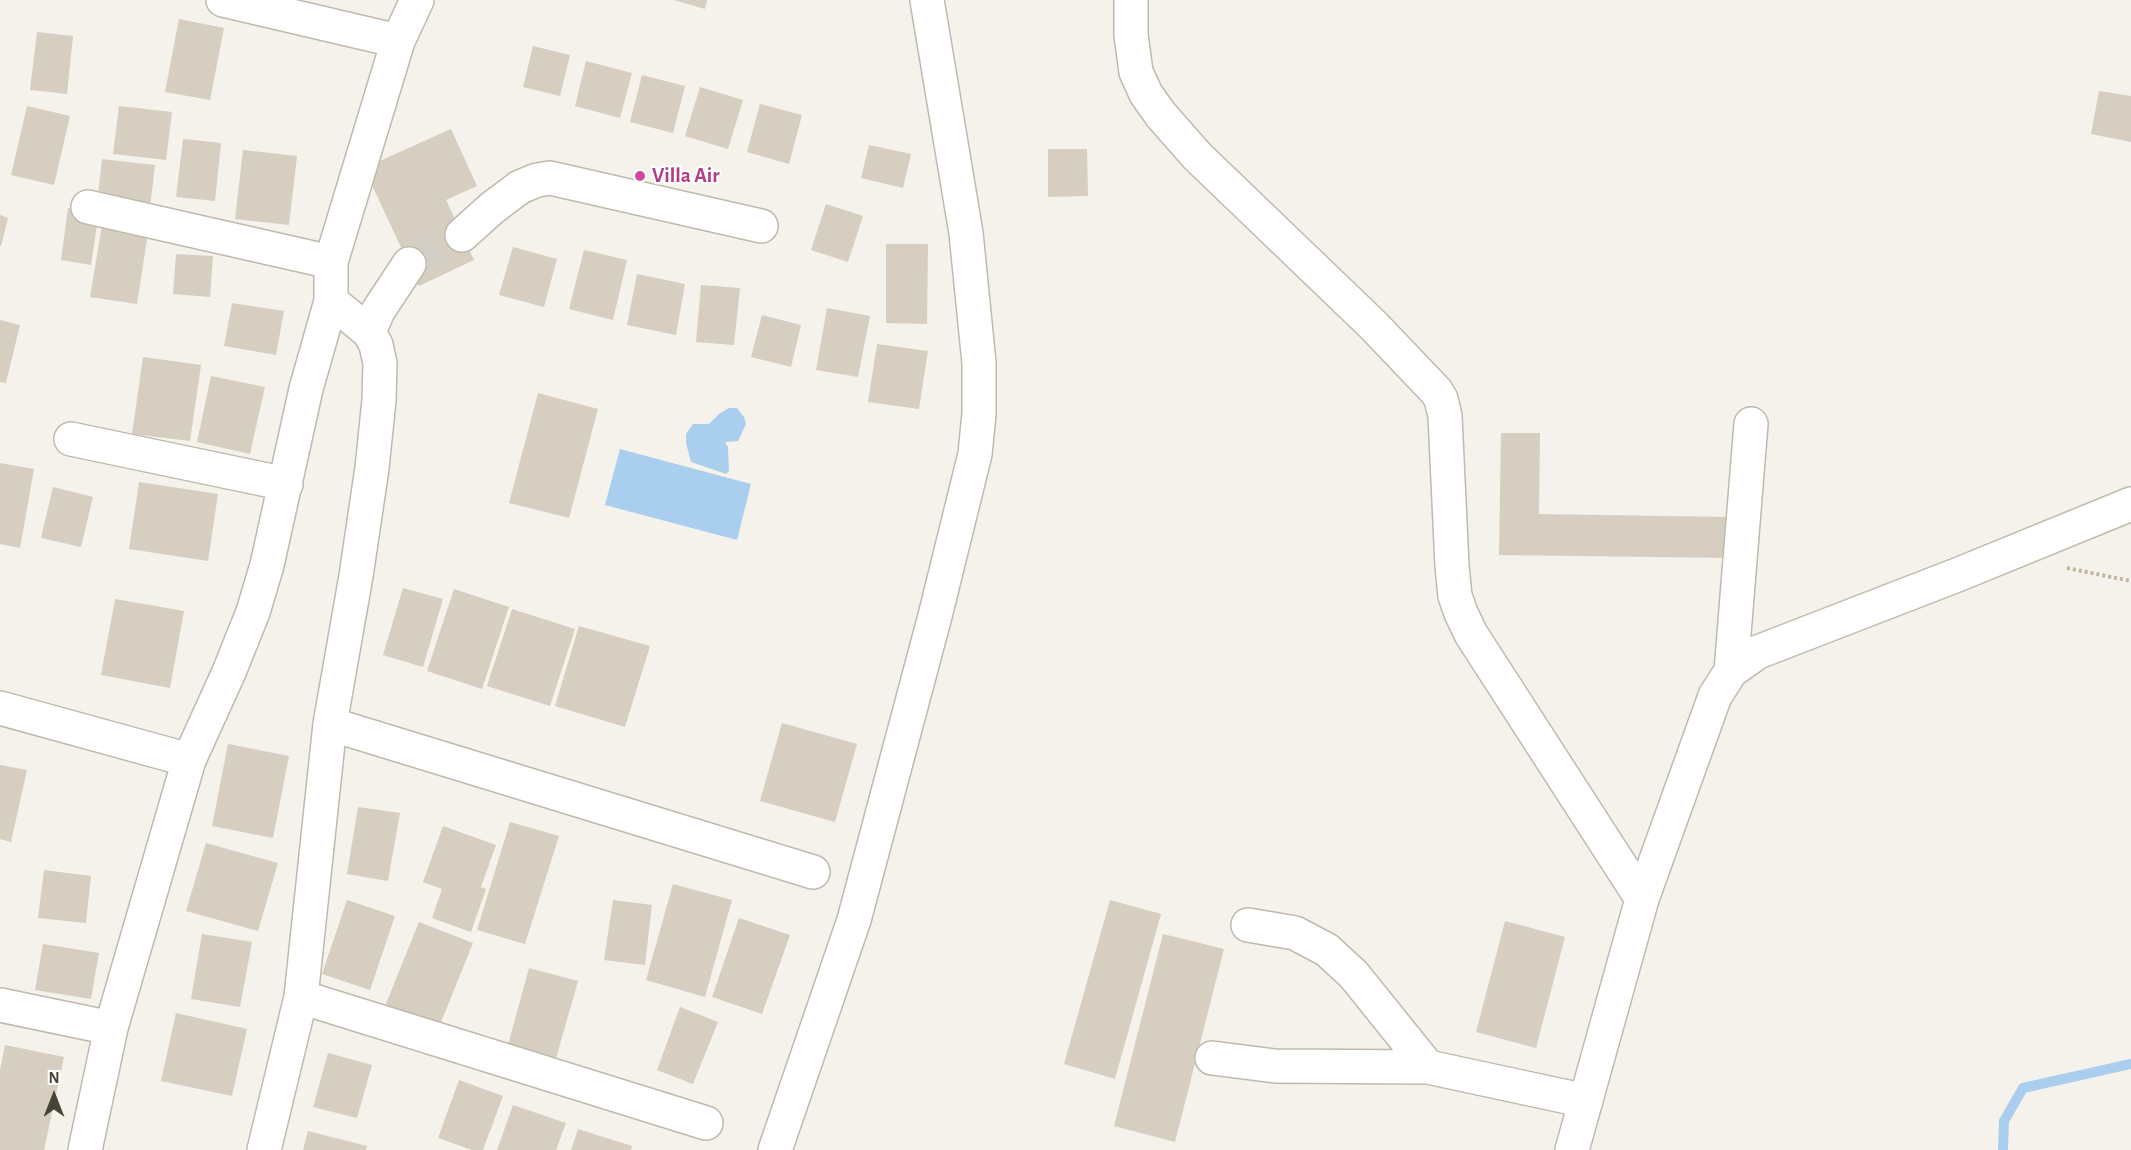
<!DOCTYPE html>
<style>
body{margin:0}
#map{position:relative;width:2131px;height:1150px;overflow:hidden;background:#f4f2ea;font-family:"Alegreya Sans",sans-serif}
canvas{display:block}
.north{position:absolute;left:24px;top:1066px;width:60px;height:60px;-webkit-text-stroke:4px #fff;paint-order:stroke;rotate:0deg;font-size:16px;font-weight:700;line-height:24px;text-align:center;color:#484338}
.north::after{content:'';display:block;margin:auto;width:21px;height:27px;background:#484338;clip-path:polygon(50% 0,100% 100%,50% 72%,0 100%)}
</style>
<div id="map">
<canvas width="2131" height="1150"></canvas>
<div class="north">N</div>
</div>
<script>
const g = document.querySelector('canvas').getContext('2d');
g.lineJoin = 'round';
function fillPath(path, color) {
  g.fillStyle = color;
  g.fill(path, 'evenodd');
}
function poly(rows) {
  const path = new Path2D();
  for (const r of rows) {
    path.moveTo(r[0], r[1]);
    for (let i = 2; i < r.length; i += 2) path.lineTo(r[i], r[i + 1]);
  }
  return path;
}
function strokePath(path, color, width, dash) {
  g.strokeStyle = color;
  g.lineWidth = width;
  g.lineCap = dash ? 'butt' : 'round';
  g.setLineDash(dash || []);
  g.stroke(path);
}
function write(font, color, halo, rows, align = 'center') {
  g.font = font + ' "Alegreya Sans",sans-serif';
  g.lineWidth = 4.5;
  g.setLineDash([]);
  g.textBaseline = 'middle';
  g.strokeStyle = halo;
  g.fillStyle = color;
  for (const [text, x, y, turn = 0] of rows) {
    g.save();
    g.translate(x, y);
    g.rotate((+turn || 0) * Math.PI / 180);
    g.textAlign = isNaN(turn) ? turn : align;
    if (halo) g.strokeText(text, 0, 0);
    g.fillText(text, 0, 0);
    g.restore();
  }
}
fillPath(poly([
 [729,408,737,408,744,417,746,424,738,441,725,442,728,447,729,471,726,474,691,462,686,443,686,434,693,424,709,424,719,414],
 [620,449,751,484,737,540,605,505]
]), '#aacfee');
strokePath(poly([
 [2003,1150,2004,1121,2023,1088,2131,1064]
]), '#aacfee', 10);
fillPath(poly([
 [674,0,707,0,705,9],
 [179,19,224,28,210,100,165,92],
 [37,32,73,36,67,94,30,90],
 [533,46,570,55,560,96,523,87],
 [586,61,632,73,620,118,575,106],
 [642,75,685,86,673,133,630,122],
 [700,87,743,100,728,149,685,136],
 [2099,91,2131,96,2131,142,2091,134],
 [760,104,802,115,789,164,747,152],
 [27,106,70,116,54,185,11,175],
 [119,106,172,112,166,160,113,154],
 [451,129,477,186,446,200,474,260,419,286,364,168],
 [183,139,221,143,215,201,176,197],
 [869,145,911,154,903,188,861,178],
 [1048,149,1087,149,1088,196,1048,197],
 [243,150,297,156,289,225,235,219],
 [102,159,155,165,150,208,97,203],
 [826,204,863,216,848,262,811,250],
 [68,208,99,212,91,265,61,260],
 [0,215,8,218,1,246,0,246],
 [102,225,148,233,137,304,90,297],
 [886,244,928,244,927,324,886,323],
 [513,247,557,259,544,307,499,295],
 [584,250,627,260,613,320,569,309],
 [176,254,213,256,210,297,173,294],
 [637,274,685,284,676,335,627,325],
 [701,285,740,288,734,345,696,342],
 [232,303,284,311,276,355,224,346],
 [827,308,870,316,858,377,816,370],
 [762,315,801,325,791,367,751,357],
 [0,320,20,325,6,383,0,382],
 [877,344,928,351,919,409,868,402],
 [143,357,201,365,190,441,132,434],
 [211,376,265,387,250,454,197,442],
 [538,393,598,409,569,518,509,503],
 [1501,433,1540,433,1539,514,1730,517,1729,558,1499,555],
 [0,463,34,469,20,548,0,544],
 [139,482,218,494,208,561,129,549],
 [53,487,93,497,81,547,41,538],
 [403,588,443,599,423,667,383,655],
 [454,589,509,607,482,689,427,671],
 [115,599,184,611,170,688,101,675],
 [512,609,575,629,550,706,487,686],
 [579,626,650,646,625,727,555,706],
 [782,723,857,744,835,822,760,801],
 [228,744,289,756,273,838,212,826],
 [0,765,27,770,11,842,0,839],
 [358,807,400,813,388,881,347,874],
 [510,822,559,836,525,944,477,930],
 [443,826,496,845,481,887,486,889,471,932,432,918,442,889,423,882],
 [206,843,278,863,258,931,186,911],
 [44,870,91,876,86,923,38,918],
 [673,884,732,900,705,997,646,980],
 [347,900,395,916,370,990,322,974],
 [613,900,652,905,645,965,604,960],
 [1110,900,1161,914,1115,1079,1064,1064],
 [739,918,790,935,762,1014,712,997],
 [1505,921,1565,937,1536,1048,1476,1032],
 [419,922,473,943,437,1032,383,1011],
 [202,934,252,942,240,1007,191,999],
 [1163,934,1224,949,1175,1142,1114,1126],
 [43,944,99,953,91,999,35,990],
 [529,968,578,981,556,1058,508,1045],
 [680,1007,718,1022,693,1084,657,1070],
 [176,1013,247,1029,232,1096,161,1081],
 [5,1045,64,1057,44,1150,0,1150,0,1070],
 [328,1053,372,1065,357,1118,313,1107],
 [459,1080,503,1096,483,1150,472,1150,438,1138],
 [513,1105,566,1123,556,1150,497,1150],
 [578,1129,632,1146,631,1150,571,1150],
 [308,1131,367,1146,366,1150,303,1150]
]), '#d6cec0');
strokePath(poly([
 [409,264,462,235]
]), '#d2cfc6', 33, [33, 16]);
const minor = poly([
 [223,0,398,41],
 [1131,0,1131,35,1136,72,1146,94,1161,115,1197,156,1373,325,1436,391,1441,399,1445,416,1452,566,1455,596,1461,613,1471,634,1642,899],
 [88,207,331,262],
 [462,235,492,208,520,187,537,180,550,178,761,226],
 [369,332,378,311,409,264],
 [71,439,286,484],
 [1731,671,1751,424],
 [0,708,189,760],
 [330,724,813,872],
 [1248,925,1295,933,1327,950,1354,975,1428,1067],
 [301,997,706,1123],
 [0,1005,111,1028],
 [1212,1058,1275,1066,1428,1067,1586,1101],
 [85,1150,111,1028,189,760,229,672,253,612,267,565,306,389,331,301,331,262,398,41,417,0],
 [264,1150,301,997,330,724,356,576,372,468,379,400,380,363,376,345,369,332,331,301],
 [775,1150,854,920,935,616,975,454,979,414,979,363,966,233,927,0],
 [1572,1150,1642,899,1715,696,1731,671,1758,652,1957,575,2131,504]
]);
strokePath(minor, '#c0baad', 36);
strokePath(poly([
 [2067,568,2131,581]
]), '#c1b69f', 4, [3, 3]);
strokePath(minor, '#fff', 33);
for (const [x, y, r, color] of [
 [640,176,6,"#d1479c"]
]) {
  const dot = new Path2D();
  dot.arc(x, y, r, 0, 2 * Math.PI);
  g.fillStyle = color;
  g.fill(dot);
  strokePath(dot, '#fff', 2);
}
write('bold 21px', '#b23c85', '#fff', [
 ["Villa Air",652,176]
], 'left');
</script>
